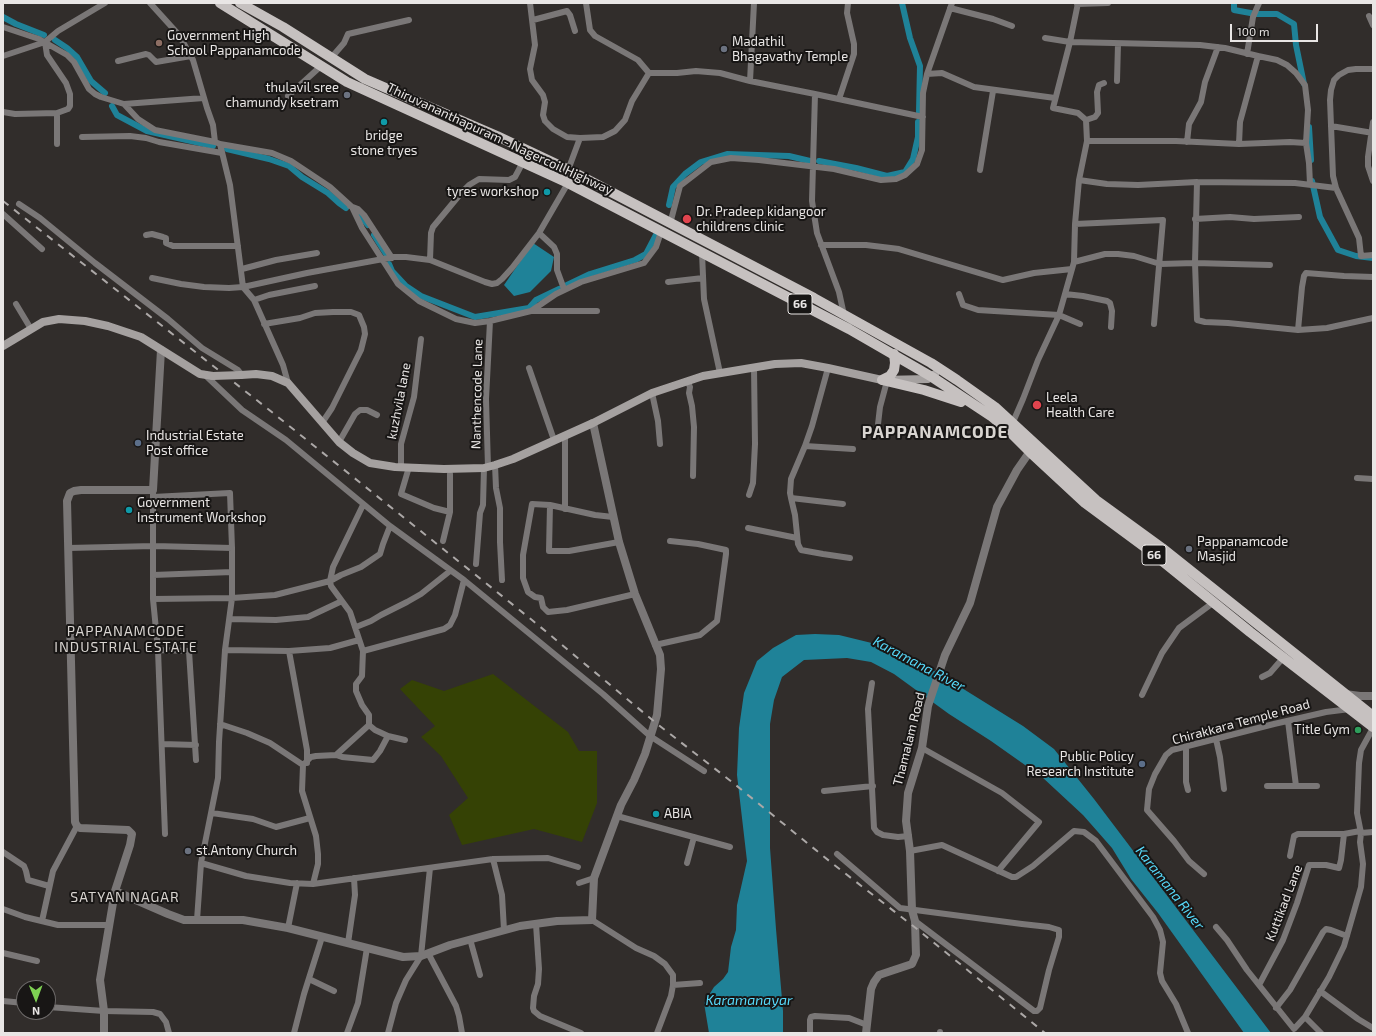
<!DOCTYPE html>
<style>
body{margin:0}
#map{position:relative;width:1376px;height:1036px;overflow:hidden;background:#312d2b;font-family:"Exo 2",sans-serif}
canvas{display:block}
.frame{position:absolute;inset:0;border:4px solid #e9e6e5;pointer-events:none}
.north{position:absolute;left:16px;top:980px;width:40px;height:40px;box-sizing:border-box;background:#181615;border:1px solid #6c6968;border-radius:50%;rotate:179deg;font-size:11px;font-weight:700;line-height:16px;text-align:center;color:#e9e6e5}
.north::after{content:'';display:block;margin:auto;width:14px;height:18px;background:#7ed153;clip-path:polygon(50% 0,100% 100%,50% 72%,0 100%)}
.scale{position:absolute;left:1230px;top:24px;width:88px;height:18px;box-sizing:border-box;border:2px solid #e9e6e5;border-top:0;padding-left:5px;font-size:12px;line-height:14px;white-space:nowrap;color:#e9e6e5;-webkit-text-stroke:3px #181615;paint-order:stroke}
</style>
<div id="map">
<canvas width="1376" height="1036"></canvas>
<div class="frame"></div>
<div class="north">N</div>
<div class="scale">100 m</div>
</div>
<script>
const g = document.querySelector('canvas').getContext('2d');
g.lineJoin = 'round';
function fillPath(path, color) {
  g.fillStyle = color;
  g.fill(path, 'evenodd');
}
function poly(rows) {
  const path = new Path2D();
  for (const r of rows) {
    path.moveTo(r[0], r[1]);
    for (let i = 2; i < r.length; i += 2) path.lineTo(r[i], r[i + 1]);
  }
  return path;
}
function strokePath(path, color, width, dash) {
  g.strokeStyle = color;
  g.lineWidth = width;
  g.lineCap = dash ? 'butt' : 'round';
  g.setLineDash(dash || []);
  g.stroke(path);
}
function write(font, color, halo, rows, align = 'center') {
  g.font = font + ' "Exo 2",sans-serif';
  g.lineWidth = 4;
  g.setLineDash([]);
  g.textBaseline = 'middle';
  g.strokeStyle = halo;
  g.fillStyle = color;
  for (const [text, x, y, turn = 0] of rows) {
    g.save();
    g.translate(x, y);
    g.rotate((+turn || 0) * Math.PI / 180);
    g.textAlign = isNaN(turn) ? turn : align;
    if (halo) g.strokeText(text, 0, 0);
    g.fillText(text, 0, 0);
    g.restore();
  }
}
fillPath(poly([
 [493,674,568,732,579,751,597,751,597,803,582,842,534,829,462,845,449,815,468,798,441,756,421,737,435,726,400,689,412,680,444,691]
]), '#354205');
fillPath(poly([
 [533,243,554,257,551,271,530,292,514,296,504,285],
 [815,634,839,635,888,647,928,667,1023,726,1054,749,1094,799,1271,1033,1244,1033,1158,913,1131,879,1112,848,1083,815,1042,777,991,741,949,714,894,674,871,662,847,658,804,660,782,677,774,700,770,724,770,848,776,929,783,1011,783,1033,709,1033,704,1003,714,987,723,979,728,972,731,947,736,930,737,905,747,861,737,775,739,728,744,693,757,661,773,648,796,635]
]), '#1f8298');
strokePath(poly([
 [902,3,910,38,920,66,919,112],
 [1234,3,1234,10,1256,14,1277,14,1294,24,1296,45,1304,84],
 [3,17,16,24,44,35],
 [55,40,67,48,77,57,91,81,105,93],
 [112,106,117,115,147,131,213,146],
 [1309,127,1311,160],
 [227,149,269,159,289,166,302,177,328,193,339,203,346,208],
 [819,161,856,168,887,176,905,172,913,159,918,137,918,122],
 [1312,181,1320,217,1338,250,1356,256,1373,258],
 [669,205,673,187,685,174,701,162,727,154,789,156,810,161],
 [358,213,368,225],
 [374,235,386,254],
 [389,264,392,271,406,286,421,296,475,317,529,308,536,300,559,289],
 [567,285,590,274,635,260,646,254,657,233]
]), '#1f8298', 6);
strokePath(poly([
 [150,3,179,35,193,60,207,108,213,125,215,142,220,144,230,185,243,287,254,300,283,365,288,383],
 [530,3,535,45,530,69,532,80,543,95,545,102,543,115,545,121,553,129,567,137,580,138,564,181],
 [1077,4,1108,3],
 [950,8,993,19,1012,26],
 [1369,16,1373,25],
 [533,20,567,11,570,15,575,31],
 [3,27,39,39,67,55,74,62,89,89,95,94,101,97,124,104,138,119,155,130,215,142],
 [1045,38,1070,42,1200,45,1225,48,1258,56,1240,122,1239,144,1176,141,1087,141],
 [1247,54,1253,17,1259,3],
 [3,56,45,42,58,31,105,3],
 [1258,56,1277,60,1287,65,1296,73,1305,85,1308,110,1306,143,1309,163,1310,184],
 [331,58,344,43,348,34,409,20],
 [118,61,146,54,149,55,156,62,191,56],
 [649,73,677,73,696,71,720,73,750,81,815,94,812,201,817,233,839,292,844,315],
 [927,74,952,3],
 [750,81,754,3],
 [1117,81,1118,44],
 [815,94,923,117],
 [288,96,321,66],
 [839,99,854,54,854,44,847,13,848,3],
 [124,104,204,98],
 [3,112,15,114,57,113,68,109,70,106,70,94,66,83,47,55,45,42],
 [57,113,57,144],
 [1086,120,1095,117,1098,113,1097,92,1099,85,1104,83],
 [1373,122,1368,157,1368,166,1373,181],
 [1331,126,1373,133],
 [82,137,130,136,146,138,159,142,222,153],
 [580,138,603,137,615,131,625,120,632,101,649,73,638,60,595,36,590,30,586,3],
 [1187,142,1189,124,1201,102,1205,82,1218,47],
 [220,144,272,153,291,161,330,187,352,207,362,228,398,284,419,301,456,319,475,323,490,321,531,311,556,294,581,282,644,263,656,247,661,232],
 [1239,144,1290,142,1306,143],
 [980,170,993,91],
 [1079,180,1107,184,1138,185,1197,182,1295,183,1336,188,1333,176,1330,100,1331,90,1334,80,1339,75,1348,70,1356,69,1373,69],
 [1336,188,1359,238,1361,256,1373,255],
 [19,204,40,218,95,263,168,319,202,348,238,370,242,375],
 [350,206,358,209,364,215,392,258],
 [3,214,42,249],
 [1195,219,1230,217,1254,219,1299,217],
 [670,224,680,186,711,162,731,158,759,160,834,169,881,180,896,179,905,175,917,164,922,150,923,93,927,74,942,73,974,87,1055,98],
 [1075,224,1163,220,1154,324],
 [539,233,554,247,557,254,557,270,564,289],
 [146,235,152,234,163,237,166,238,166,243,173,246,238,246],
 [821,245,866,245,899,249,1003,280,1034,273,1072,269],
 [702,253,704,299,720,373],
 [430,260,431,233,433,227,462,192,469,185,479,179,509,180,515,177,523,162],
 [1074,262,1105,254,1118,254,1134,256,1160,264,1195,263,1197,182],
 [1270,265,1195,263,1197,320,1205,322,1228,323,1298,330,1327,328,1373,318],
 [242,269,276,260,317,253],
 [152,278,181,284,204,287,229,288,243,287,307,273,394,257,406,257,430,260,485,282,492,284,497,283,502,279,512,268,539,233,568,183],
 [668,282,703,278],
 [959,294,963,305,978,310,1059,315,1080,324],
 [1065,294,1083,296,1107,301,1110,303,1112,311,1111,327],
 [254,300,269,295,315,286],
 [16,304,31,329],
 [531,311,597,311],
 [264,324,300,318,315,313,333,312,351,312,359,315,364,327,365,334,361,350,332,408,322,423],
 [1298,330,1302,287,1304,276,1306,273,1344,276,1373,277],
 [529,368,554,440],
 [828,368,812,426,805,446,853,449],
 [204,374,242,410,286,440,390,526,464,580,603,694,650,736,704,771],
 [688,382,690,387,689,393,692,406,694,427,693,476],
 [652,393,658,421,660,444],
 [1013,422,1023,399,1038,360,1059,315,1074,262,1075,224,1079,180,1087,141,1086,120,1078,113,1053,108,1070,42,1078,3],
 [877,433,880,407,887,381],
 [339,442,355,414,360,410,367,410,377,415],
 [805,446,791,479,790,493,791,498,843,504],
 [495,465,496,488,500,508,500,542,502,580],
 [401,467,401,444,414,397,421,339],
 [409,467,401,494,434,508,450,512],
 [488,467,486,399,490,321],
 [1357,478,1373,479],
 [153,493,153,599,158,650,165,834],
 [749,495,753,483,755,444,754,367],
 [153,497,230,493,232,548,232,598,225,650,219,742,218,778,201,863,197,920],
 [791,498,795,515,798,544,801,550,823,554,850,558],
 [363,505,333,567,330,581,331,586,350,612,363,651,362,676,356,684,356,691,362,705,369,715,369,725,375,730,388,736,405,740],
 [550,505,549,551,569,551,619,542],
 [565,509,565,435],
 [613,517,595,515,550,505,532,504,523,555,523,578,528,592,535,597,541,598,543,607,548,612,567,610,635,594],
 [748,528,797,538],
 [443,541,450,512,450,474],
 [68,548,154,546,232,548],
 [476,564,480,513,483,505,484,468],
 [153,575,232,572],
 [153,599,232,598,275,595,330,581,341,575,361,567,380,554,383,544,390,526],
 [230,619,276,620,308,617,342,601],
 [356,627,371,621,381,615,407,602,421,594,450,571],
 [655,645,700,635,717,621,726,554,726,550,698,544,670,541],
 [158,650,189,651,196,760],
 [225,650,289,651,330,648,359,640],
 [289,651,307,750,307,763],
 [363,651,444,629,450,625,455,615,464,580],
 [1262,677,1270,673,1283,658],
 [872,683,868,709,874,828,877,832,883,835,898,837,909,836],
 [1142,695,1162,653,1179,628,1214,602],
 [220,724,247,733,270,743,303,765],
 [1216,739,1220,757,1224,789],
 [162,744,196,745],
 [1186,747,1186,782,1188,790],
 [922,748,1002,793,1039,822,998,871],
 [336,755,369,725],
 [1267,786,1296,786,1288,721],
 [1296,786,1317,786],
 [824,791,873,786],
 [212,813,253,819,276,827,310,818],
 [617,816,730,847],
 [1361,833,1373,832],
 [910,851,942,845,1012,877,1016,877,1033,866,1074,831,1084,832,1096,841,1153,917,1160,930,1163,942,1160,973,1162,981,1176,1004,1188,1033],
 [3,852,24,866,26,871,28,880,49,886],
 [837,854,900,908,1022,924,1049,927,1059,930,1059,937,1049,970,1040,1008,1037,1011,1034,1011,915,921],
 [1290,856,1294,836,1298,834,1344,834],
 [493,859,502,895,504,930],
 [201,863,246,876,290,883,313,884,493,859,548,858,578,867],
 [687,863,694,837],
 [1204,874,1189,861,1174,841,1147,810,1149,789,1155,774,1166,755,1172,750,1274,724,1326,712,1350,709],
 [579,883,594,878],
 [313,884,318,864,318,854,316,836,302,791,303,765,311,757,316,756,336,755,342,757,373,760,380,751,388,736],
 [3,909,25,917,58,925,109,925],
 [592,920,636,948,654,956,665,964,673,975,673,985,671,996,657,1033],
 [42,921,53,871,77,826],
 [536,924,539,969,538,984,534,996,533,1008,534,1011,540,1016,581,1033],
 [1216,927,1227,940,1247,970,1294,1029,1305,1017,1329,977,1344,946,1361,887,1363,864,1360,842,1361,833,1357,813,1359,763,1361,750,1373,728],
 [288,928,297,883],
 [470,939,480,975],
 [348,943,355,895,354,878],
 [3,953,37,961],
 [428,953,456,1006,459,1016,462,1033],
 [309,979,334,991],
 [673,985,700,983],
 [1259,985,1283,940,1297,903,1309,865,1326,865,1339,868,1341,860,1344,834,1360,831],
 [1320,991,1358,1019,1373,1028],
 [3,1001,24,1003],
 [48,1007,104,1011,153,1012,160,1014,166,1022,169,1033],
 [1276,1008,1290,990,1323,932,1326,929,1331,930,1347,936],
 [1305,1017,1321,1033],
 [940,1032,940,1033],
 [294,1033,304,994,322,937],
 [347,1033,358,1003,367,948],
 [388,1033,396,1003,406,980,421,956,430,868],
 [810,1033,810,1020,811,1017,815,1016,849,1018,867,1025]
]), '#7a7777', 6);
strokePath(poly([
 [1345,694,1360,696,1373,696],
 [115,891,168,914,184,920,243,920,288,928,403,957,421,956,450,945,520,926,557,921,592,920,594,878,621,805,634,780,645,754,657,715,661,669,660,655,635,594,619,542,593,423],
 [104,1033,104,1011,100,980,115,891,130,845,132,834,128,830,80,828,77,826,75,822,67,501,70,493,74,491,81,490,153,490,161,350],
 [866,1033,871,989,874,982,879,975,912,964,916,955,915,921,912,910,910,851,906,821,908,793,922,748,928,706,945,655,970,603,997,507,1017,470,1033,447]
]), '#7a7777', 8);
strokePath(poly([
 [3,346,43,322,59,319,85,321,108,326,141,337,200,374,213,376],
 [241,375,256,374,272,376,288,383,339,442,353,453,370,463,395,467,444,469,484,468,495,465,513,459,593,423,652,393,703,376,775,364,801,363,828,368,882,380,928,379,935,374]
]), '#a5a1a0', 8);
strokePath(poly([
 [220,3,347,82,568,183,849,329,932,377,991,416,1009,431,1030,452,1085,503,1150,551,1250,632,1373,727],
 [240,3,283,27,365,79,497,136,569,170,814,298,931,363,957,380,995,407,1096,500,1162,548,1373,716],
 [882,380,924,390,961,402],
 [882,380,890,376,894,370,895,363,894,354]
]), '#c6c1c0', 10);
strokePath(poly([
 [3,201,268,409,532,620,656,723,732,782,833,864,917,929,1045,1033]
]), '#aca8a7', 2, [7, 7]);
strokePath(poly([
 [213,376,241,375]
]), '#a5a1a0', 8);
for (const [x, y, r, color] of [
 [159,43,4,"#8d6e63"],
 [724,49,4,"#6b7280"],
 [347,95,4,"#6b7280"],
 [384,122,4,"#0f9aa8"],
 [547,192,4,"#0f9aa8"],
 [687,219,5,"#e0444e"],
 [1037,405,5,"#e0444e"],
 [138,443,4,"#5c6f8a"],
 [129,510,4,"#0f9aa8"],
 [1189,549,4,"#6b7280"],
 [1358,730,4,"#2e9e5b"],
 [1142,764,4,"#5c6f8a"],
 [656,814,4,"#0f9aa8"],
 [188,851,4,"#6b7280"]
]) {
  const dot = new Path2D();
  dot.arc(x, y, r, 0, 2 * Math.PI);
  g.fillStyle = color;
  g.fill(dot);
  strokePath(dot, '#181615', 1.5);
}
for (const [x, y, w] of [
 [800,304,24],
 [1154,555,24]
]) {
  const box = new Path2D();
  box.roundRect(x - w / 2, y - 10, w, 20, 3);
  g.fillStyle = '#181615';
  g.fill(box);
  strokePath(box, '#e9e6e5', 1);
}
write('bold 12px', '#e9e6e5', null, [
 ["66",800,304],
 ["66",1154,555]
]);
write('13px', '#e9e6e5', '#181615', [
 ["Government High",167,36],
 ["School Pappanamcode",167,51],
 ["Madathil",732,42],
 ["Bhagavathy Temple",732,57],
 ["thulavil sree",339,88,"right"],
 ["chamundy ksetram",339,103,"right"],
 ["bridge",384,136,"center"],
 ["stone tryes",384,151,"center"],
 ["tyres workshop",539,192,"right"],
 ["Dr. Pradeep kidangoor",696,212],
 ["childrens clinic",696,227],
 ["Leela",1046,398],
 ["Health Care",1046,413],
 ["Industrial Estate",146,436],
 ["Post office",146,451],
 ["Government",137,503],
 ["Instrument Workshop",137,518],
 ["Pappanamcode",1197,542],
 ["Masjid",1197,557],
 ["Title Gym",1350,730,"right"],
 ["Public Policy",1134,757,"right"],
 ["Research Institute",1134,772,"right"],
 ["ABIA",664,814],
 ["st.Antony Church",196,851]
], 'left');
write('13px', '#e9e6e5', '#181615', [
 ["Thiruvananthapuram - Nagercoil Highway",500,139,25],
 ["Nanthencode Lane",477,394,-89],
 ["kuzhvila lane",399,401,-79],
 ["Chirakkara Temple Road",1241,722,-15],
 ["Thamalam Road",909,739,-76],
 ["Kuttikad Lane",1284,903,-69]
]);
g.letterSpacing = '1px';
write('14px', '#d8d4d0', '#181615', [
 ["PAPPANAMCODE",126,631],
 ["INDUSTRIAL ESTATE",126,647],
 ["SATYAN NAGAR",125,897]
]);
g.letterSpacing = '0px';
write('italic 14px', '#57dafb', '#181615', [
 ["Karamana River",919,664,28],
 ["Karamana River",1170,888,52],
 ["Karamanayar",749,1000]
]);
g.letterSpacing = '1px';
write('bold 17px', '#d8d4d0', '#181615', [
 ["PAPPANAMCODE",935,432]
]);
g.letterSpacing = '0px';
</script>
